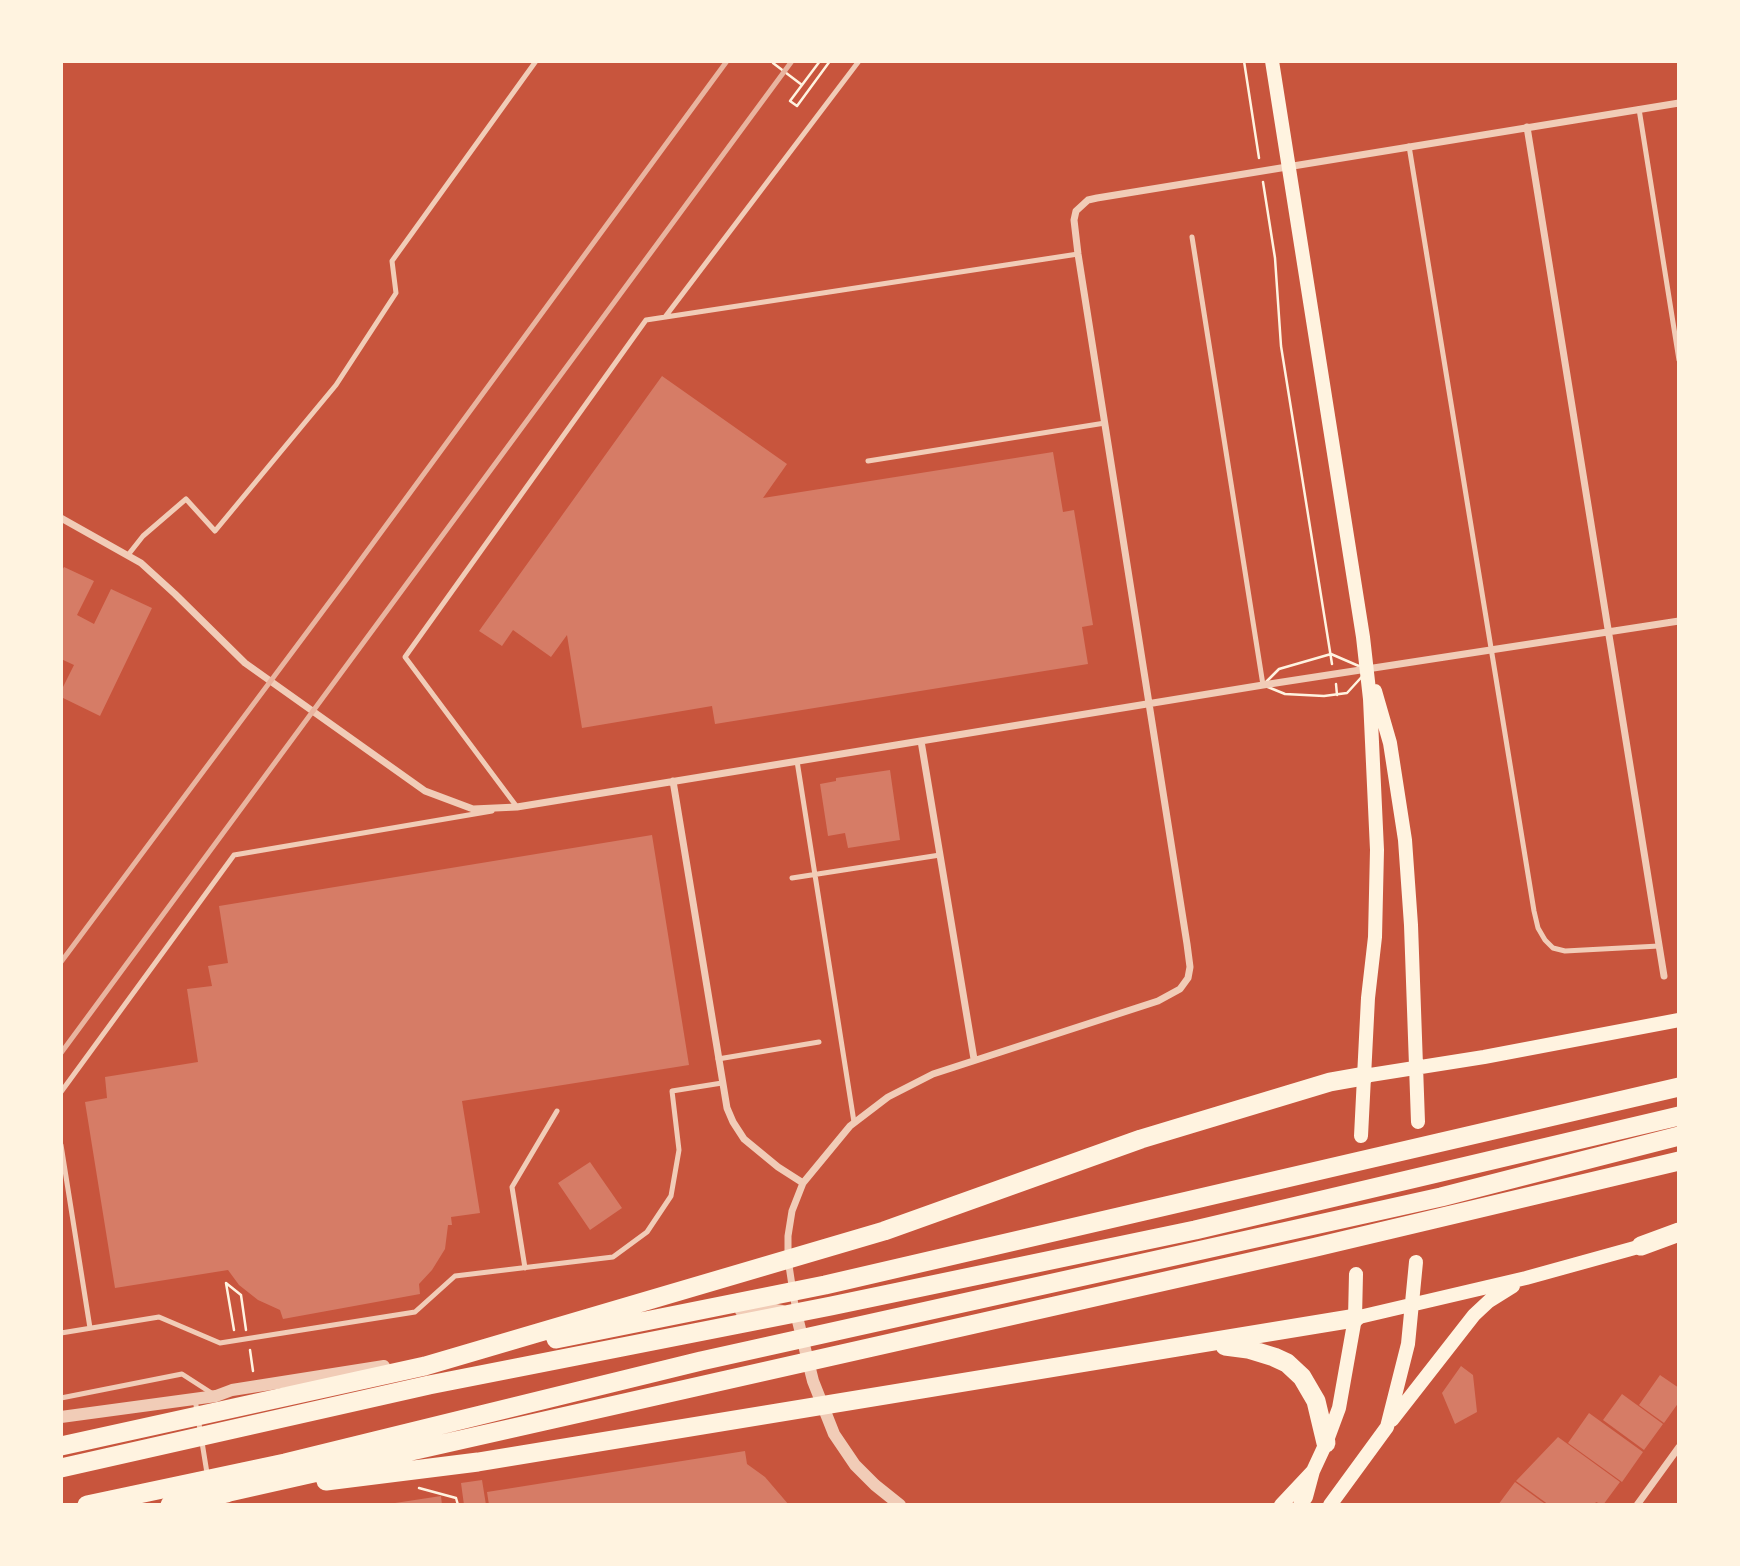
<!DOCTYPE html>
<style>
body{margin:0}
#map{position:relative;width:1740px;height:1566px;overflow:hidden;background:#c8553d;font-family:Signika,sans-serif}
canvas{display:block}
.frame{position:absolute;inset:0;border:63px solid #fff3e0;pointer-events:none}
</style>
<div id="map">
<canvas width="1740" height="1566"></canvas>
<div class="frame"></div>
</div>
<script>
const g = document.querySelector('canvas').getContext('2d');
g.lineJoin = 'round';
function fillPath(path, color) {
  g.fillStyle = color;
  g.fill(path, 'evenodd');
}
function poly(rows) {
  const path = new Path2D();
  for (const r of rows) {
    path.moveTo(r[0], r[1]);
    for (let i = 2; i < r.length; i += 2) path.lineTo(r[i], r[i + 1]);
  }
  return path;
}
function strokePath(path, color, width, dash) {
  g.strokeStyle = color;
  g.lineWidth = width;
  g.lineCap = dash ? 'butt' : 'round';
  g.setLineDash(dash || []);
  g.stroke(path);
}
fillPath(poly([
 [662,376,787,464,763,498,1053,452,1063,512,1074,510,1093,625,1082,627,1088,664,715,724,712,706,582,728,567,635,551,657,513,630,502,646,479,631],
 [64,567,94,581,77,615,94,624,111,589,152,608,100,716,61,697,61,691,74,665,61,659,61,572],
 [890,770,900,840,848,848,845,833,828,836,820,784,836,781,836,778],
 [652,835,689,1065,462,1101,480,1213,451,1217,452,1225,448,1225,445,1249,432,1270,419,1284,420,1294,283,1319,280,1310,258,1300,239,1285,228,1270,115,1288,85,1102,107,1098,105,1077,198,1062,187,989,212,986,208,966,228,963,219,906],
 [590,1162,622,1208,590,1230,558,1183],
 [1461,1366,1473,1375,1477,1412,1455,1424,1442,1393],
 [1660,1375,1679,1388,1679,1402,1664,1423,1639,1405],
 [1622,1394,1663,1424,1644,1450,1603,1420],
 [1589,1413,1643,1452,1622,1482,1568,1443],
 [1558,1437,1620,1482,1603,1505,1596,1502,1594,1505,1549,1505,1516,1481],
 [745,1451,747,1464,765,1477,789,1505,489,1505,487,1492],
 [482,1480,486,1505,464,1505,461,1483],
 [1515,1482,1541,1501,1547,1505,1498,1505],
 [441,1496,442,1505,395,1505,395,1503]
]), '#d67c66');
strokePath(poly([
 [774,61,773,63,802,85],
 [820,61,790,101,797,106,830,61],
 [1244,61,1259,158],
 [1263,182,1275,258,1281,346,1332,664],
 [1331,654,1368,670,1347,693,1324,696,1285,694,1263,685,1279,669,1331,654],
 [1336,684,1337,695],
 [234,1330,226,1283,241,1295,246,1330],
 [250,1350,253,1371],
 [419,1488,456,1498,458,1505]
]), '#fff3e0', 2.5);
strokePath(poly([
 [1639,109,1679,360],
 [1409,146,1534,911,1538,928,1545,940,1553,948,1565,951,1659,946],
 [1192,237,1263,685],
 [665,317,859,61],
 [868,461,1105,423],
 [128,555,143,536,186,499,215,531,336,385,396,293,392,261,536,61],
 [797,761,854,1122],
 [515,807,517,807,405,657,646,320,1078,254],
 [792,878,940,855],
 [718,1059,819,1042],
 [61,1092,234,855,492,811],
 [61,1145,90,1328],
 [525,1268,512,1187,557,1111],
 [61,1333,159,1317,220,1343,415,1312,455,1276,613,1257,647,1232,671,1196,679,1150,672,1091,722,1083],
 [61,1398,182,1374,213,1394],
 [195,1399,207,1473]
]), '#f1ccb7', 5);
strokePath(poly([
 [1527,127,1664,976],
 [61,518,141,563,175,594,245,663,425,791,473,809,517,807,1263,685,1679,621],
 [921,741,974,1059],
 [673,781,727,1108,733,1122,744,1139,778,1167,803,1183],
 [796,1312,788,1259,788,1236,792,1211,803,1183,850,1126,888,1097,933,1074,1158,1001,1180,989,1188,978,1190,967,1187,944,1078,254,1074,220,1076,211,1088,200,1097,198,1679,103],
 [1637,1505,1679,1447]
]), '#f1ccb7', 7);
strokePath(poly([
 [741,1311,761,1308,782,1311],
 [796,1313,813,1381,834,1434,855,1465,875,1485,900,1505],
 [61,1417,216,1396,232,1390,384,1366]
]), '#f1ccb7', 12);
strokePath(poly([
 [1272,61,1363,637,1370,699,1377,850,1375,937,1368,998,1361,1136],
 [1375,691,1390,743,1405,840,1411,925,1418,1122],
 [1364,1076,1484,1057,1679,1020],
 [1355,1318,1526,1278,1649,1244],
 [1392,1420,1474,1315,1489,1301,1513,1286],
 [1281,1505,1312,1472],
 [1300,1505,1306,1497,1313,1471,1326,1443,1339,1408,1355,1318,1356,1274],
 [1330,1505,1387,1427,1408,1344,1416,1262]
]), '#fff3e0', 14);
strokePath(poly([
 [1641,1246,1679,1232],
 [556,1339,825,1285,1679,1087],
 [1225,1346,1248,1349,1274,1357,1287,1363,1302,1377,1316,1401,1326,1443],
 [61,1446,425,1366,884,1231,1141,1139,1330,1082,1364,1076],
 [61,1468,429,1385,831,1306,1195,1230,1679,1116],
 [326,1481,478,1462,1355,1318],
 [216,1495,1312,1248,1679,1161],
 [87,1505,285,1463,701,1361,1441,1197,1679,1136],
 [170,1505,227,1493]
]), '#fff3e0', 19);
strokePath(poly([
 [61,962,346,580,727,61],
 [61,1053,792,61]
]), '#e9b49f', 5);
</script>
